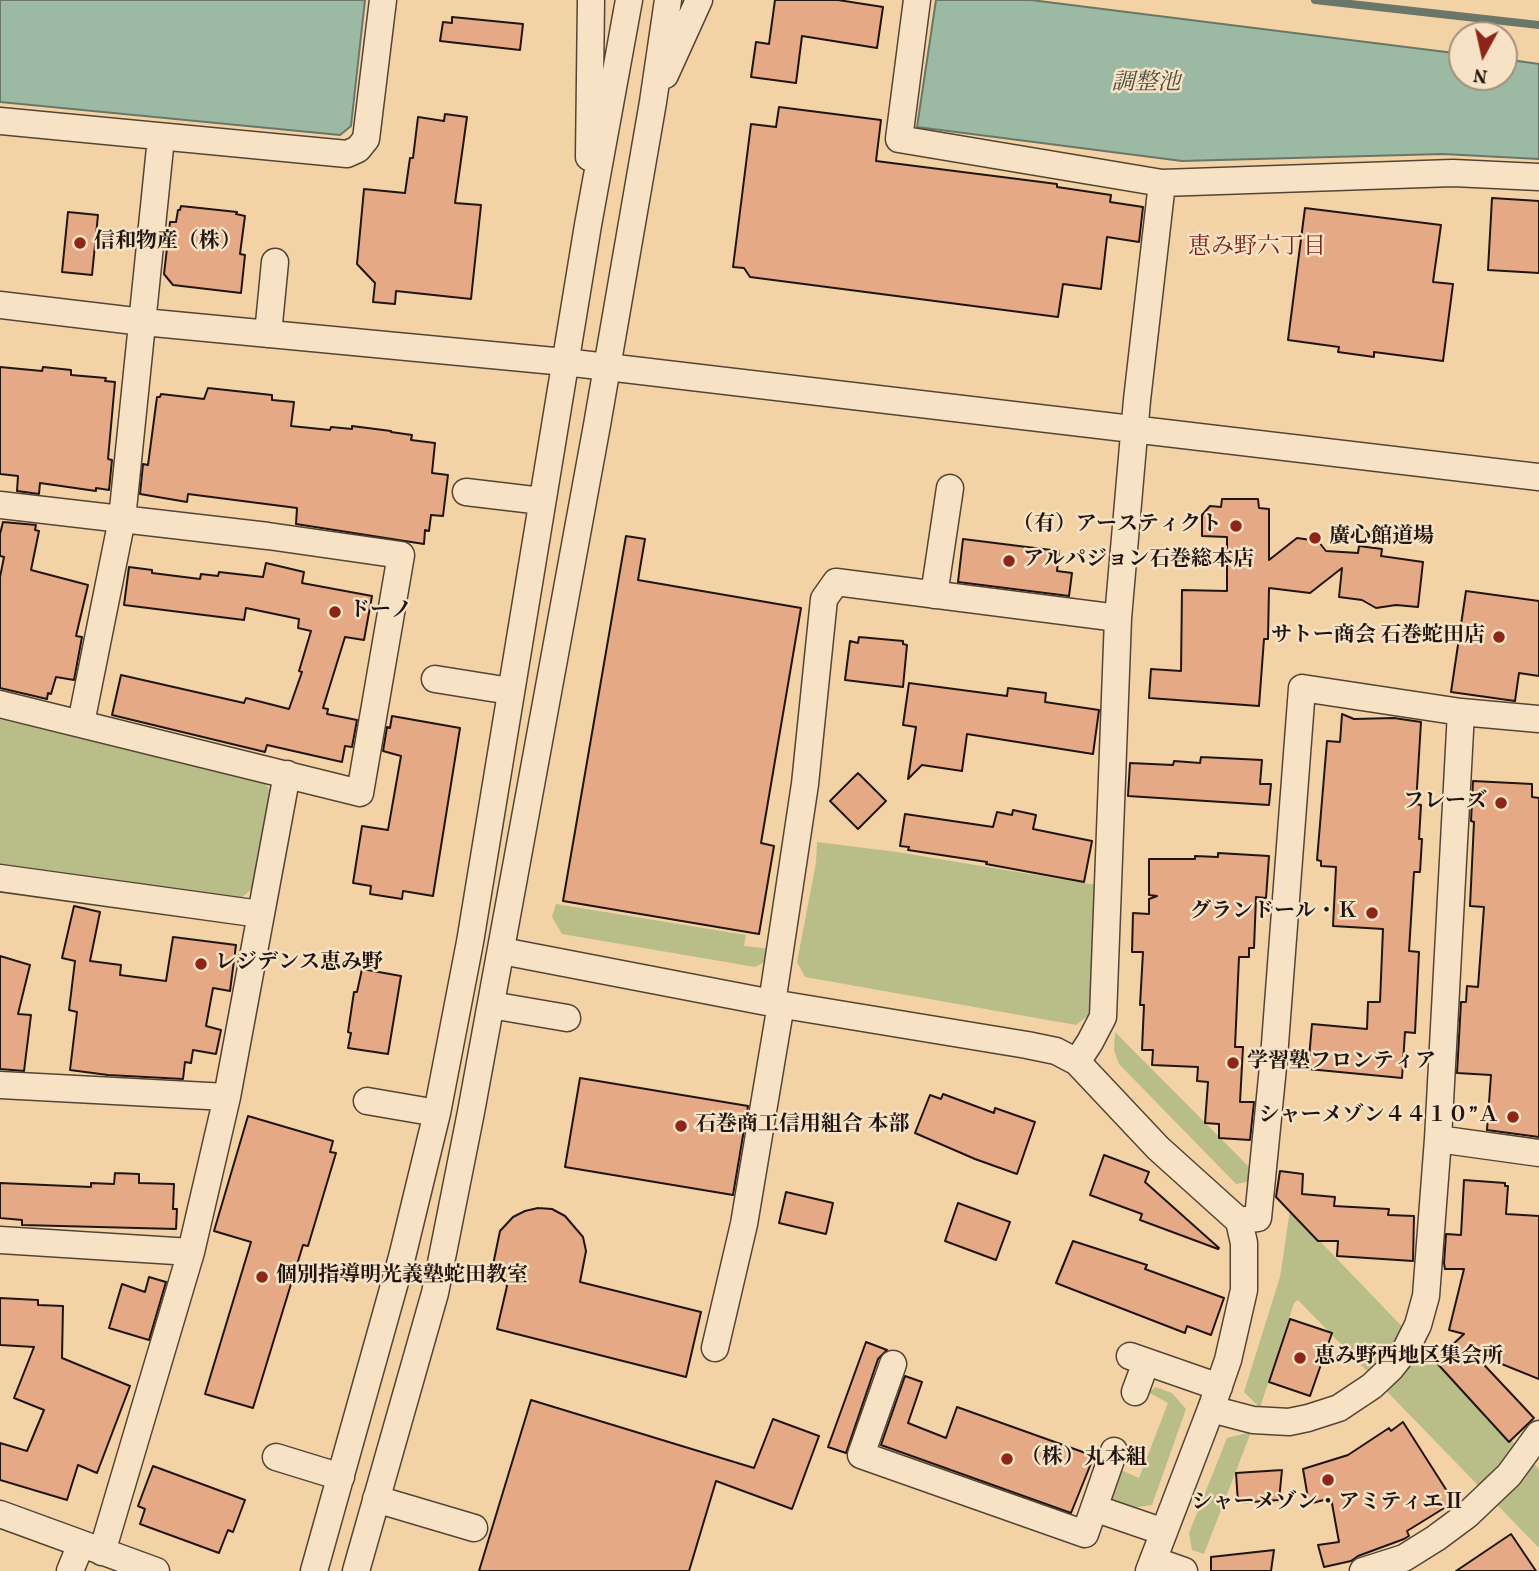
<!DOCTYPE html>
<meta charset="utf-8">
<style>
body{margin:0}
#map{position:relative;width:1539px;height:1571px;overflow:hidden;background:#f3d3a6;font-family:Vollkorn,serif}
canvas{display:block}
.north{position:absolute;left:1448px;top:21px;width:70px;height:70px;box-sizing:border-box;background:#f7e2c5;border:2px solid #a1907c;border-radius:50%;rotate:188deg;font-size:19px;font-weight:700;line-height:28px;text-align:center;color:#20150f}
.north::after{content:'';display:block;margin:auto;width:24px;height:32px;background:#8f2418;clip-path:polygon(50% 0,100% 100%,50% 72%,0 100%)}
</style>
<div id="map">
<canvas width="1539" height="1571"></canvas>
<div class="north">N</div>
</div>
<script>
const g = document.querySelector('canvas').getContext('2d');
g.lineJoin = 'round';
function fillPath(path, color) {
  g.fillStyle = color;
  g.fill(path, 'evenodd');
}
function poly(rows) {
  const path = new Path2D();
  for (const r of rows) {
    path.moveTo(r[0], r[1]);
    for (let i = 2; i < r.length; i += 2) path.lineTo(r[i], r[i + 1]);
  }
  return path;
}
function strokePath(path, color, width, dash) {
  g.strokeStyle = color;
  g.lineWidth = width;
  g.lineCap = dash ? 'butt' : 'round';
  g.setLineDash(dash || []);
  g.stroke(path);
}
function write(font, color, halo, rows, align = 'center') {
  g.font = font + ' Vollkorn,"Noto Serif JP",serif';
  g.lineWidth = 5;
  g.setLineDash([]);
  g.textBaseline = 'middle';
  g.strokeStyle = halo;
  g.fillStyle = color;
  for (const [text, x, y, turn = 0] of rows) {
    g.save();
    g.translate(x, y);
    g.rotate((+turn || 0) * Math.PI / 180);
    g.textAlign = isNaN(turn) ? turn : align;
    if (halo) g.strokeText(text, 0, 0);
    g.fillText(text, 0, 0);
    g.restore();
  }
}
fillPath(poly([
 [0,719,263,781,273,794,258,884,240,899,0,864],
 [817,842,897,852,1096,885,1090,1014,1076,1025,805,977,797,962,816,863],
 [556,904,746,935,744,946,772,949,770,959,755,967,562,934,552,917],
 [1115,1032,1253,1171,1252,1181,1236,1184,1119,1064,1114,1050],
 [1290,1210,1539,1469,1539,1548,1298,1300,1294,1303,1260,1408,1244,1392,1280,1277],
 [1156,1387,1172,1393,1186,1409,1152,1505,1131,1508,1115,1502,1112,1499,1112,1495,1121,1470,1139,1478,1168,1403,1148,1392],
 [1251,1432,1204,1554,1192,1550,1189,1533,1227,1438]
]), '#b9bd88');
const water = poly([
 [0,0,365,0,351,126,340,135,0,102,0,0],
 [936,0,1031,0,1462,54,1462,77,1504,77,1504,59,1539,64,1539,159,1443,154,1182,161,917,127,936,0]
]);
fillPath(water, '#9cb9a3');
strokePath(water, '#6a7768', 2);
strokePath(poly([
 [1315,0,1539,25]
]), '#6a7768', 8);
const building = poly([
 [775,0,838,0,883,7,877,48,802,36,796,83,751,77,756,42,769,44,775,0],
 [452,17,523,24,520,50,440,41,443,22,452,23,452,17],
 [779,107,881,120,876,161,1057,184,1057,187,1111,195,1110,202,1143,207,1139,242,1107,237,1101,289,1063,284,1058,317,750,277,744,268,733,267,751,124,776,127,779,107],
 [445,114,467,117,455,203,481,205,471,299,396,291,395,304,373,302,375,283,357,264,364,189,405,193,410,158,413,158,418,117,444,121,445,114],
 [1492,198,1539,201,1539,273,1488,270,1492,198],
 [181,206,237,212,236,214,245,216,240,254,245,255,241,293,173,285,164,274,170,222,176,222,178,210,180,210,181,206],
 [1305,208,1441,225,1433,282,1453,284,1443,361,1374,352,1374,357,1338,352,1339,347,1288,340,1305,208],
 [68,212,98,215,92,275,62,272,68,212],
 [0,367,42,371,43,367,71,370,71,375,106,378,105,381,115,382,108,459,112,460,109,490,96,488,96,491,40,483,39,494,17,491,18,476,0,474,0,367],
 [208,388,272,395,272,400,294,402,291,426,330,430,331,427,352,429,352,426,391,431,391,432,412,435,411,440,435,443,432,473,448,475,443,516,431,515,429,531,425,530,424,544,296,524,297,508,188,494,187,502,140,494,143,464,148,465,157,397,160,397,161,394,204,399,208,388],
 [1222,499,1258,499,1259,508,1269,509,1269,560,1297,538,1318,541,1326,551,1358,553,1359,546,1382,549,1381,556,1423,562,1418,607,1396,605,1376,608,1362,600,1339,597,1342,568,1310,593,1269,588,1268,639,1264,639,1259,706,1149,698,1151,669,1181,671,1182,590,1227,591,1227,537,1202,536,1202,515,1210,506,1221,507,1222,499],
 [3,522,36,525,35,530,39,531,31,570,88,585,76,636,82,637,74,680,56,677,51,694,48,693,47,699,0,688,0,577,4,557,0,556,0,534,3,522],
 [626,536,645,539,638,580,801,608,761,843,774,846,759,934,563,901,626,536],
 [963,539,1059,551,1057,571,1072,573,1069,596,958,582,963,539],
 [266,563,304,572,302,583,372,596,364,640,345,637,323,708,328,709,327,714,357,720,352,747,345,746,342,762,267,745,265,752,112,715,121,675,244,703,246,698,289,709,302,672,299,671,311,631,298,628,299,619,246,608,244,620,124,605,129,567,152,570,152,573,200,579,201,574,218,576,219,572,263,577,266,563],
 [1466,591,1539,601,1539,676,1519,673,1515,701,1451,692,1466,591],
 [859,637,903,641,903,644,907,645,903,687,845,680,850,641,858,643,859,637],
 [909,683,1007,696,1008,688,1046,693,1045,702,1099,710,1093,754,967,734,962,771,922,765,908,779,916,727,903,725,909,683],
 [1342,714,1354,719,1394,718,1421,722,1416,804,1421,805,1419,839,1422,839,1420,872,1414,872,1409,951,1419,952,1415,1033,1405,1032,1402,1078,1308,1069,1312,1024,1367,1029,1368,1002,1380,1002,1383,929,1333,926,1336,867,1321,866,1321,861,1317,860,1327,741,1340,742,1342,714],
 [392,716,460,728,433,896,403,891,402,899,370,894,371,886,353,883,362,826,388,830,401,756,383,751,387,727,390,728,392,716],
 [1201,757,1262,760,1260,784,1271,784,1269,805,1128,796,1130,763,1173,765,1174,761,1200,763,1201,757],
 [858,773,886,801,858,829,830,801,858,773],
 [1473,781,1532,784,1532,797,1539,798,1539,1137,1487,1130,1491,1075,1457,1073,1461,1002,1466,1002,1467,986,1478,987,1484,907,1470,906,1474,822,1471,821,1473,781],
 [1013,810,1036,815,1033,829,1092,841,1084,882,986,864,987,862,908,850,909,847,900,846,905,814,993,827,997,812,1012,815,1013,810],
 [1218,853,1269,856,1266,898,1256,897,1254,948,1249,948,1249,957,1239,957,1235,1047,1243,1047,1240,1102,1254,1102,1250,1140,1219,1138,1219,1124,1205,1123,1208,1082,1197,1081,1198,1067,1152,1065,1153,1050,1142,1050,1144,1005,1140,1005,1143,952,1132,952,1133,913,1149,914,1149,899,1157,896,1149,895,1149,859,1195,859,1195,856,1218,857,1218,853],
 [74,906,100,912,90,961,121,965,120,975,166,981,173,937,236,945,230,991,213,988,206,1026,221,1030,216,1054,193,1050,191,1063,185,1062,183,1079,108,1075,70,1070,77,1012,69,1010,75,961,62,958,74,906],
 [0,956,30,965,18,1014,31,1015,24,1071,0,1069,0,956],
 [362,969,401,976,388,1054,348,1048,351,1033,348,1032,354,992,357,992,362,969],
 [580,1078,748,1106,733,1195,565,1167,580,1078],
 [943,1094,994,1113,995,1108,1035,1122,1017,1174,975,1159,915,1133,930,1095,941,1099,943,1094],
 [248,1116,333,1141,330,1152,336,1153,308,1246,303,1245,253,1408,205,1394,251,1242,214,1231,248,1116],
 [1104,1155,1149,1172,1145,1182,1219,1248,1218,1249,1140,1220,1142,1214,1090,1195,1104,1155],
 [1280,1171,1303,1174,1302,1194,1335,1197,1334,1206,1389,1209,1388,1215,1414,1216,1413,1261,1337,1256,1338,1241,1318,1241,1276,1197,1280,1171],
 [115,1173,139,1174,139,1183,174,1184,173,1209,177,1209,176,1229,22,1225,22,1220,0,1218,0,1183,91,1187,91,1183,114,1184,115,1173],
 [1464,1180,1505,1183,1505,1186,1508,1186,1506,1214,1539,1216,1539,1379,1472,1352,1534,1418,1509,1442,1435,1361,1464,1334,1449,1330,1464,1269,1445,1269,1444,1263,1446,1234,1461,1235,1464,1180],
 [786,1192,833,1203,826,1234,779,1223,786,1192],
 [958,1203,1010,1222,996,1260,945,1241,958,1203],
 [538,1208,552,1209,565,1216,583,1237,586,1251,580,1282,701,1312,686,1377,497,1329,507,1286,497,1273,494,1260,500,1231,513,1217,525,1211,538,1208],
 [1073,1241,1147,1265,1145,1269,1224,1298,1211,1335,1187,1326,1185,1333,1056,1283,1073,1241],
 [149,1277,166,1282,149,1340,109,1328,122,1284,145,1292,149,1277],
 [0,1298,38,1300,38,1305,63,1306,62,1358,130,1386,97,1473,78,1465,67,1500,0,1480,0,1443,27,1451,44,1410,14,1398,34,1347,0,1345,0,1298],
 [1290,1319,1332,1333,1310,1396,1269,1382,1290,1319],
 [866,1342,887,1350,878,1359,846,1453,828,1447,866,1342],
 [905,1376,922,1382,908,1423,946,1438,957,1407,1094,1456,1071,1513,881,1445,905,1376],
 [531,1400,754,1468,773,1419,819,1436,792,1509,716,1481,689,1571,479,1571,531,1400],
 [1403,1422,1454,1502,1407,1531,1409,1536,1404,1539,1358,1556,1351,1561,1324,1567,1318,1545,1339,1542,1331,1498,1309,1504,1303,1469,1348,1455,1389,1428,1391,1431,1403,1422],
 [153,1466,245,1500,233,1532,228,1530,219,1553,140,1524,145,1509,138,1506,153,1466],
 [1282,1470,1279,1500,1238,1503,1236,1473,1282,1470],
 [1511,1534,1536,1571,1456,1571,1511,1534],
 [1274,1550,1271,1571,1211,1571,1211,1557,1274,1550]
]);
fillPath(building, '#e5a986');
strokePath(building, '#20150f', 2);
const minor = poly([
 [917,0,899,139,1162,183,1453,173,1539,177],
 [665,75,699,0],
 [0,121,347,154,358,149,366,139,383,0],
 [589,157,591,0],
 [0,305,143,322,565,362,1539,477],
 [268,334,275,262],
 [466,492,542,501],
 [0,505,268,536,401,555,360,793,0,704],
 [934,595,950,488],
 [435,679,510,691],
 [81,723,122,519,161,138],
 [0,878,260,914],
 [502,951,772,1003,1027,1045,1056,1051,1077,1062,1158,1148,1239,1221,1244,1243,1244,1290,1228,1360,1211,1409,1149,1571],
 [772,1003,805,784,824,599,836,582,1118,618],
 [491,1005,567,1018],
 [1077,1062,1090,1042,1103,1017,1118,618,1137,400,1162,183],
 [0,1085,227,1097],
 [367,1101,437,1113],
 [1438,1139,1539,1153],
 [1239,1221,1258,1218,1274,1057,1302,688,1461,712,1539,719],
 [0,1240,191,1252],
 [715,1348,744,1224,781,1004],
 [1130,1356,1219,1387],
 [893,1364,861,1455,1085,1534,1114,1451],
 [1135,1392,1146,1362],
 [1211,1409,1253,1420,1289,1422,1308,1418,1339,1408,1372,1386,1391,1368,1406,1349,1418,1325,1426,1296,1438,1139,1461,712],
 [276,1457,341,1477],
 [376,1499,474,1528],
 [1094,1508,1164,1532],
 [0,1514,156,1571],
 [102,1552,191,1252,227,1097,287,774],
 [1153,1560,1184,1571],
 [70,1571,81,1544],
 [314,1571,402,1257,437,1113,470,942,588,225,629,0],
 [356,1571,435,1293,471,1112,597,425,653,102,668,0],
 [1363,1571,1404,1558,1436,1538,1467,1515,1509,1475,1539,1434]
]);
strokePath(minor, '#554435', 29);
strokePath(minor, '#f7e2c5', 26);
for (const [x, y, r, color] of [
 [80,243,7,"#8f2418"],
 [1236,526,7,"#8f2418"],
 [1315,538,7,"#8f2418"],
 [1009,561,7,"#8f2418"],
 [335,612,7,"#8f2418"],
 [1499,637,7,"#8f2418"],
 [1501,803,7,"#8f2418"],
 [1372,913,7,"#8f2418"],
 [201,964,7,"#8f2418"],
 [1233,1063,7,"#8f2418"],
 [1513,1117,7,"#8f2418"],
 [681,1126,7,"#8f2418"],
 [262,1277,7,"#8f2418"],
 [1300,1358,7,"#8f2418"],
 [1007,1459,7,"#8f2418"],
 [1328,1480,7,"#8f2418"]
]) {
  const dot = new Path2D();
  dot.arc(x, y, r, 0, 2 * Math.PI);
  g.fillStyle = color;
  g.fill(dot);
  strokePath(dot, '#f7e2c5', 2.5);
}
write('bold 21px', '#20150f', '#f7e2c5', [
 ["信和物産（株）",94,243],
 ["（有）アースティクト",1222,526,"right"],
 ["廣心館道場",1329,538],
 ["アルパジョン石巻総本店",1023,561],
 ["ドーノ",349,612],
 ["サトー商会 石巻蛇田店",1485,637,"right"],
 ["フレーズ",1487,803,"right"],
 ["グランドール・Ｋ",1358,913,"right"],
 ["レジデンス恵み野",215,964],
 ["学習塾フロンティア",1247,1063],
 ["シャーメゾン４４１０”Ａ",1499,1117,"right"],
 ["石巻商工信用組合 本部",695,1126],
 ["個別指導明光義塾蛇田教室",276,1277],
 ["恵み野西地区集会所",1314,1358],
 ["（株）丸本組",1021,1459],
 ["シャーメゾン・アミティエⅡ",1328,1504,"center"]
], 'left');
write('italic 23px', '#4b4e43', '#f7e2c5', [
 ["調整池",1146,85]
]);
write('23px', '#7a1f14', '#f7e2c5', [
 ["恵み野六丁目",1257,249]
]);
</script>
